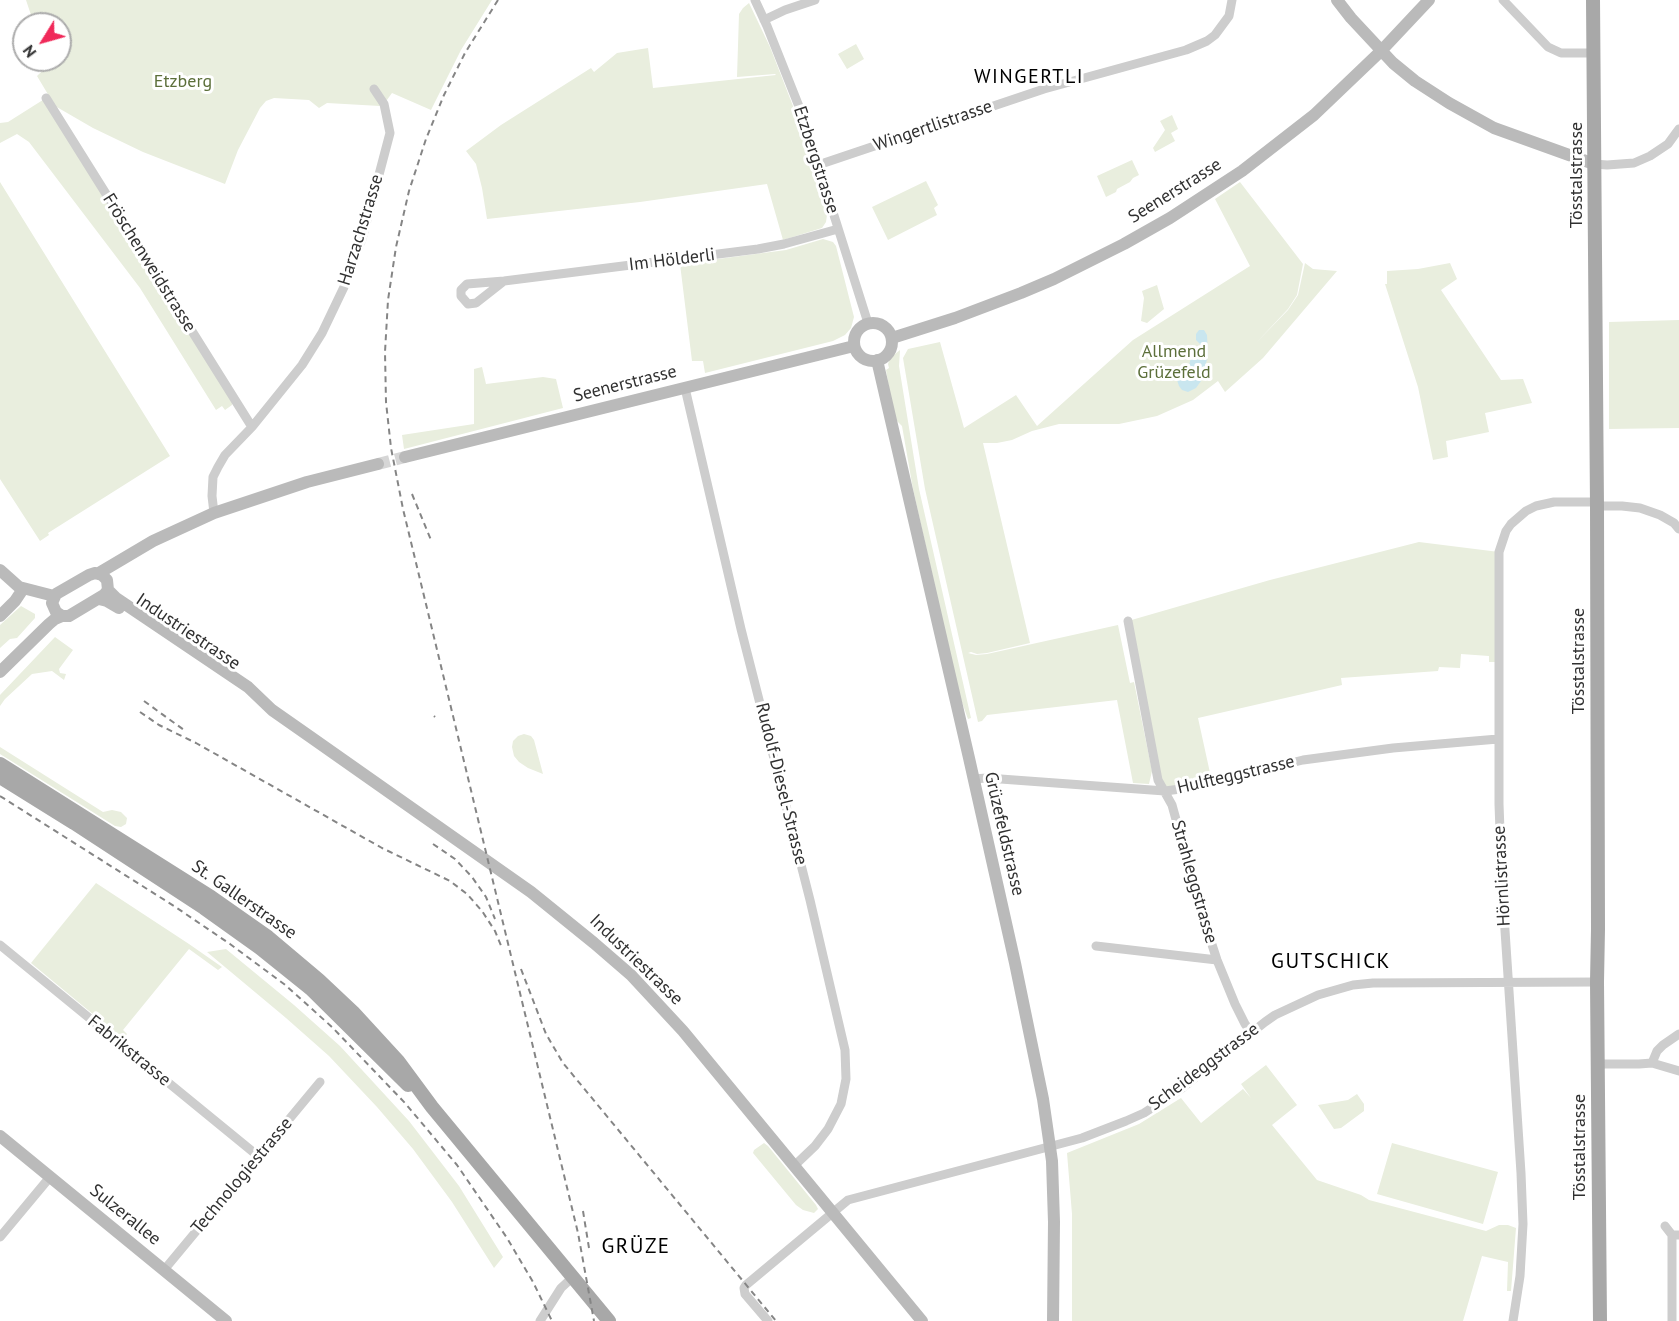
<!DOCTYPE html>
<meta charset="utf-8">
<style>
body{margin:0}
#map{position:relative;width:1679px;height:1321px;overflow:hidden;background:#fff;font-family:"PT Sans",sans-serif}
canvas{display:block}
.north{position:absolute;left:12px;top:12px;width:60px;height:60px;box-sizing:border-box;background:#fff;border:2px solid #acacac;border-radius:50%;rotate:233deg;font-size:16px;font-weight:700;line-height:24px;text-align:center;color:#303030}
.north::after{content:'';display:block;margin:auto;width:21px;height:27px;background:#f02959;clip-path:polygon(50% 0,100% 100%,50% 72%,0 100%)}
</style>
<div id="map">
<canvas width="1679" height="1321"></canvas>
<div class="north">N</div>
</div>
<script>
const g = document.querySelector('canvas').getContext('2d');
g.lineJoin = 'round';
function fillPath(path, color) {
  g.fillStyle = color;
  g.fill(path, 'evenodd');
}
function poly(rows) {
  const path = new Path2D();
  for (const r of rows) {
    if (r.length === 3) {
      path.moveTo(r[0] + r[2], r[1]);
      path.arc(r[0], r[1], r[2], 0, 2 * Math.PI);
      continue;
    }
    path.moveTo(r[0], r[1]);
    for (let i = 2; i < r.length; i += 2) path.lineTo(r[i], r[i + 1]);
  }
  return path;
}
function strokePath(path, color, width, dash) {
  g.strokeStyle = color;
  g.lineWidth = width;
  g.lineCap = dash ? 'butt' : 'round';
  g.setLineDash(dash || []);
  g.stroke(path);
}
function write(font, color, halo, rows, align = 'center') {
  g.font = font + ' "PT Sans",sans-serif';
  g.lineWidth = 6;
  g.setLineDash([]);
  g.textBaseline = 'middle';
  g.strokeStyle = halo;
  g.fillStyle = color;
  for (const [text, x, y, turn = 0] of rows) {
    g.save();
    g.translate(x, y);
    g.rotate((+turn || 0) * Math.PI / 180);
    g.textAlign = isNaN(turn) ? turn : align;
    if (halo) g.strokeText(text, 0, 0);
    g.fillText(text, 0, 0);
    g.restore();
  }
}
fillPath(poly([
 [26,0,492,0,461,50,431,110,392,93,384,104,380,106,327,103,319,108,309,100,274,98,266,101,260,108,238,150,225,184,143,152,93,128,55,106,37,76,48,65,46,60,60,60,60,24,34,24],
 [749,3,770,47,793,106,827,215,826,222,822,228,783,240,767,184,640,202,487,219,482,188,476,164,466,151,501,125,591,68,594,72,617,53,648,48,653,88,776,75,775,74,737,77,739,14,743,8],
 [856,44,864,59,847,69,838,54],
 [46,98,233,397,232,405,225,410,222,406,216,410,140,288,29,142,17,134,0,143,0,123,8,122],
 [1172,115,1178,129,1171,133,1175,141,1155,152,1153,148,1165,130,1160,121],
 [1132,160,1139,175,1133,178,1130,182,1117,189,1116,192,1106,197,1097,176],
 [926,181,938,205,934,208,937,215,888,240,872,207],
 [0,182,170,456,48,533,49,535,40,541,0,479],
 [1240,182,1303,264,1297,295,1288,309,1256,343,1288,310,1298,295,1305,263,1313,269,1337,271,1263,358,1225,392,1218,381,1193,400,1157,416,1119,424,1059,424,1032,431,1012,440,997,443,983,443,1030,643,987,653,977,654,971,652,968,653,976,655,987,654,1118,625,1130,683,1134,682,1152,771,1149,784,1133,783,1117,700,987,715,982,721,978,722,925,489,903,358,908,349,940,342,964,428,1016,395,1037,426,1133,340,1250,266,1215,199],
 [823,239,833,242,836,246,854,317,851,328,845,335,833,341,705,373,703,361,692,361,680,264,786,250],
 [1450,263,1457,279,1441,290,1501,380,1523,379,1532,403,1485,413,1489,432,1446,441,1448,457,1433,460,1418,387,1385,284,1387,284,1387,271,1418,269],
 [1157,285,1164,309,1147,323,1141,321,1144,298,1142,291],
 [1679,320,1679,428,1609,429,1609,322],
 [900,350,899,366,919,489,971,718,968,719,959,694,913,489,902,426,896,420,889,388,886,370,889,368,888,364,890,358],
 [482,367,486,384,543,377,556,379,563,408,404,449,402,435,474,424,474,369],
 [1419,542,1499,552,1499,662,1489,662,1489,656,1461,654,1460,668,1439,667,1438,671,1341,678,1342,685,1198,718,1212,782,1165,791,1158,780,1128,621,1270,580],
 [21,606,35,614,35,618,17,638,10,639,0,648,0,625],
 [55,637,73,650,59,669,60,673,66,674,64,680,52,671,32,674,5,699,0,706,0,695],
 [524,734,531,736,534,740,543,774,528,768,519,762,514,756,512,747,513,741,518,736],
 [0,747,103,812,112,810,121,812,127,818,126,824,121,827,115,826,0,754],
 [96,883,189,944,222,967,218,970,189,949,123,1030,127,1034,123,1039,31,963],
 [226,949,294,1005,340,1046,409,1121,459,1186,503,1257,494,1268,452,1202,413,1149,377,1107,329,1056,286,1018,207,952],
 [1266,1065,1297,1105,1272,1125,1317,1180,1361,1195,1369,1200,1486,1231,1499,1225,1508,1225,1516,1228,1511,1291,1507,1291,1508,1262,1482,1256,1463,1321,1072,1321,1072,1214,1067,1153,1139,1124,1181,1098,1201,1123,1243,1089,1251,1098,1241,1084],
 [1357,1094,1364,1104,1364,1111,1341,1128,1334,1129,1318,1105,1348,1100],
 [764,1143,768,1146,816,1205,818,1209,814,1213,803,1210,796,1205,753,1153,754,1150],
 [1392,1143,1498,1172,1483,1224,1377,1194]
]), '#e9eede');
fillPath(poly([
 [1199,330,1204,330,1207,335,1208,356,1201,381,1196,388,1188,392,1182,390,1179,386,1177,380,1181,372,1189,365,1191,358,1201,349,1200,344,1196,340,1196,334]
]), '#c9e6ef');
strokePath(poly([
 [378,464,405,457]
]), '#d6d6d6', 12, [12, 6]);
strokePath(poly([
 [755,0,767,26,802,114,868,323],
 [1503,0,1548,47,1561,53,1594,53],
 [764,20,785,10,815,0],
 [46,98,252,427],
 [1594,164,1607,165,1634,163,1650,156,1668,144,1679,129],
 [818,165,1044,89,1186,50,1207,41,1215,35,1229,16,1232,0],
 [504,281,476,303,468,304,461,296,461,290,467,284,504,281,758,249,784,244,838,229],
 [685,388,741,629,810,900,845,1050,846,1079,841,1104,828,1129,815,1146,794,1166],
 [1597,506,1622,506,1640,508,1660,515,1674,523,1679,529],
 [214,513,212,496,213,477,218,467,225,455,252,427,302,365,322,333,344,287,362,239,390,133,384,104,374,89],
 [1128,621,1158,780,1172,805,1202,914,1217,960,1235,1004,1245,1024,1251,1032],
 [973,779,987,778,1165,791,1188,788,1303,760,1393,748,1498,739],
 [0,945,258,1156],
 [1096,946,1217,960],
 [1652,1063,1657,1051,1663,1045,1679,1034],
 [1598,1064,1639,1064,1652,1063,1679,1071],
 [1665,1226,1672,1235,1679,1235],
 [1672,1235,1672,1321],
 [0,1237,50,1177],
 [164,1270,320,1082],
 [540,1321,561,1288,573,1277],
 [768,1321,745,1294,744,1288,746,1285,848,1200,1082,1138,1126,1121,1144,1113,1181,1089,1265,1022,1275,1015,1318,995,1353,985,1373,983,1597,982],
 [1513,1321,1520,1276,1523,1224,1521,1173,1502,885,1499,804,1499,552,1506,531,1511,524,1526,511,1536,506,1554,502,1597,502]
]), '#cdcdcd', 9);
strokePath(poly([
 [1337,0,1351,18,1393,63,1415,81,1449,103,1494,128,1594,164],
 [873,342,19],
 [892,338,955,318,1021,293,1054,279,1124,244,1170,218,1242,171,1314,115,1381,51,1429,0],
 [877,360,969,758,1015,963,1043,1099,1052,1161,1054,1222,1053,1321],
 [405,457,854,346],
 [0,570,19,587,54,596],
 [95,573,102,575,107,580,108,590,104,595,69,616,62,616,56,612,52,603,56,594,89,575,95,573],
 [99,573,153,541,214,513,307,482,378,464],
 [108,590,116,598,248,687,272,710,312,738,531,892,594,943,631,975,683,1031,922,1321],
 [99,599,107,601,119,608],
 [0,616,15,601,23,589],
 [0,672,49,624,55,619,62,616],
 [0,1136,226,1321]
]), '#bababa', 12);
strokePath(poly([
 [1593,0,1597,506,1598,929,1597,982,1600,1321],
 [0,764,211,897,268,937,319,980,353,1012,398,1061,432,1107,609,1321],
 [0,777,74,823,204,908,260,948,311,989,408,1085]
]), '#a8a8a8', 14);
strokePath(poly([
 [498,0,465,53,444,95,426,139,409,191,396,247,388,300,385,352,386,402,391,448,403,509,578,1233,594,1321],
 [412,494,431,540],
 [144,701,184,730],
 [140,712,159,725,196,743,382,848,450,881,467,894,482,911,495,931,502,948],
 [434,716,435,717],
 [0,796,174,906,230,944,284,984,332,1027,405,1103,457,1165,507,1238,533,1282,552,1321],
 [433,844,455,859,472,877,486,897,495,919],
 [521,969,546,1034,563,1063,776,1321],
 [583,1211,589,1248]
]), '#858585', 2, [6, 4.5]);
write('18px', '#5c6f3a', '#fff', [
 ["Etzberg",183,82],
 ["Allmend",1174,352],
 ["Grüzefeld",1174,373]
]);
write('18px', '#303030', '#fff', [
 ["Wingertlistrasse",933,126,-19],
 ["Etzbergstrasse",816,160,72],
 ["Tösstalstrasse",1577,175,-90],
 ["Seenerstrasse",1175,191,-32],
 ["Harzachstrasse",361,230,-73],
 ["Im Hölderli",672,260,-7],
 ["Fröschenweidstrasse",149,263,58],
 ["Seenerstrasse",625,384,-14],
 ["Industriestrasse",188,632,34],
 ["Tösstalstrasse",1579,661,-90],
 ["Hulfteggstrasse",1236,775,-13],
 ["Rudolf-Diesel-Strasse",781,784,76],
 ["Grüzefeldstrasse",1004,834,77],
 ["Hörnlistrasse",1502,876,-93],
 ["Strahleggstrasse",1194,882,74],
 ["St. Gallerstrasse",244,900,35],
 ["Industriestrasse",636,960,44],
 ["Fabrikstrasse",129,1051,39],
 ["Scheideggstrasse",1204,1067,-37],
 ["Tösstalstrasse",1580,1147,-90],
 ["Technologiestrasse",242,1176,-50],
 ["Sulzerallee",125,1215,39]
]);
g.letterSpacing = '1.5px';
write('20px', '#000', '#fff', [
 ["WINGERTLI",1029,77]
]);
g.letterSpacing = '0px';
g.letterSpacing = '1.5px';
write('21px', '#000', '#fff', [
 ["GUTSCHICK",1331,962],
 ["GRÜZE",636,1247]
]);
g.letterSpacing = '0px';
</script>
